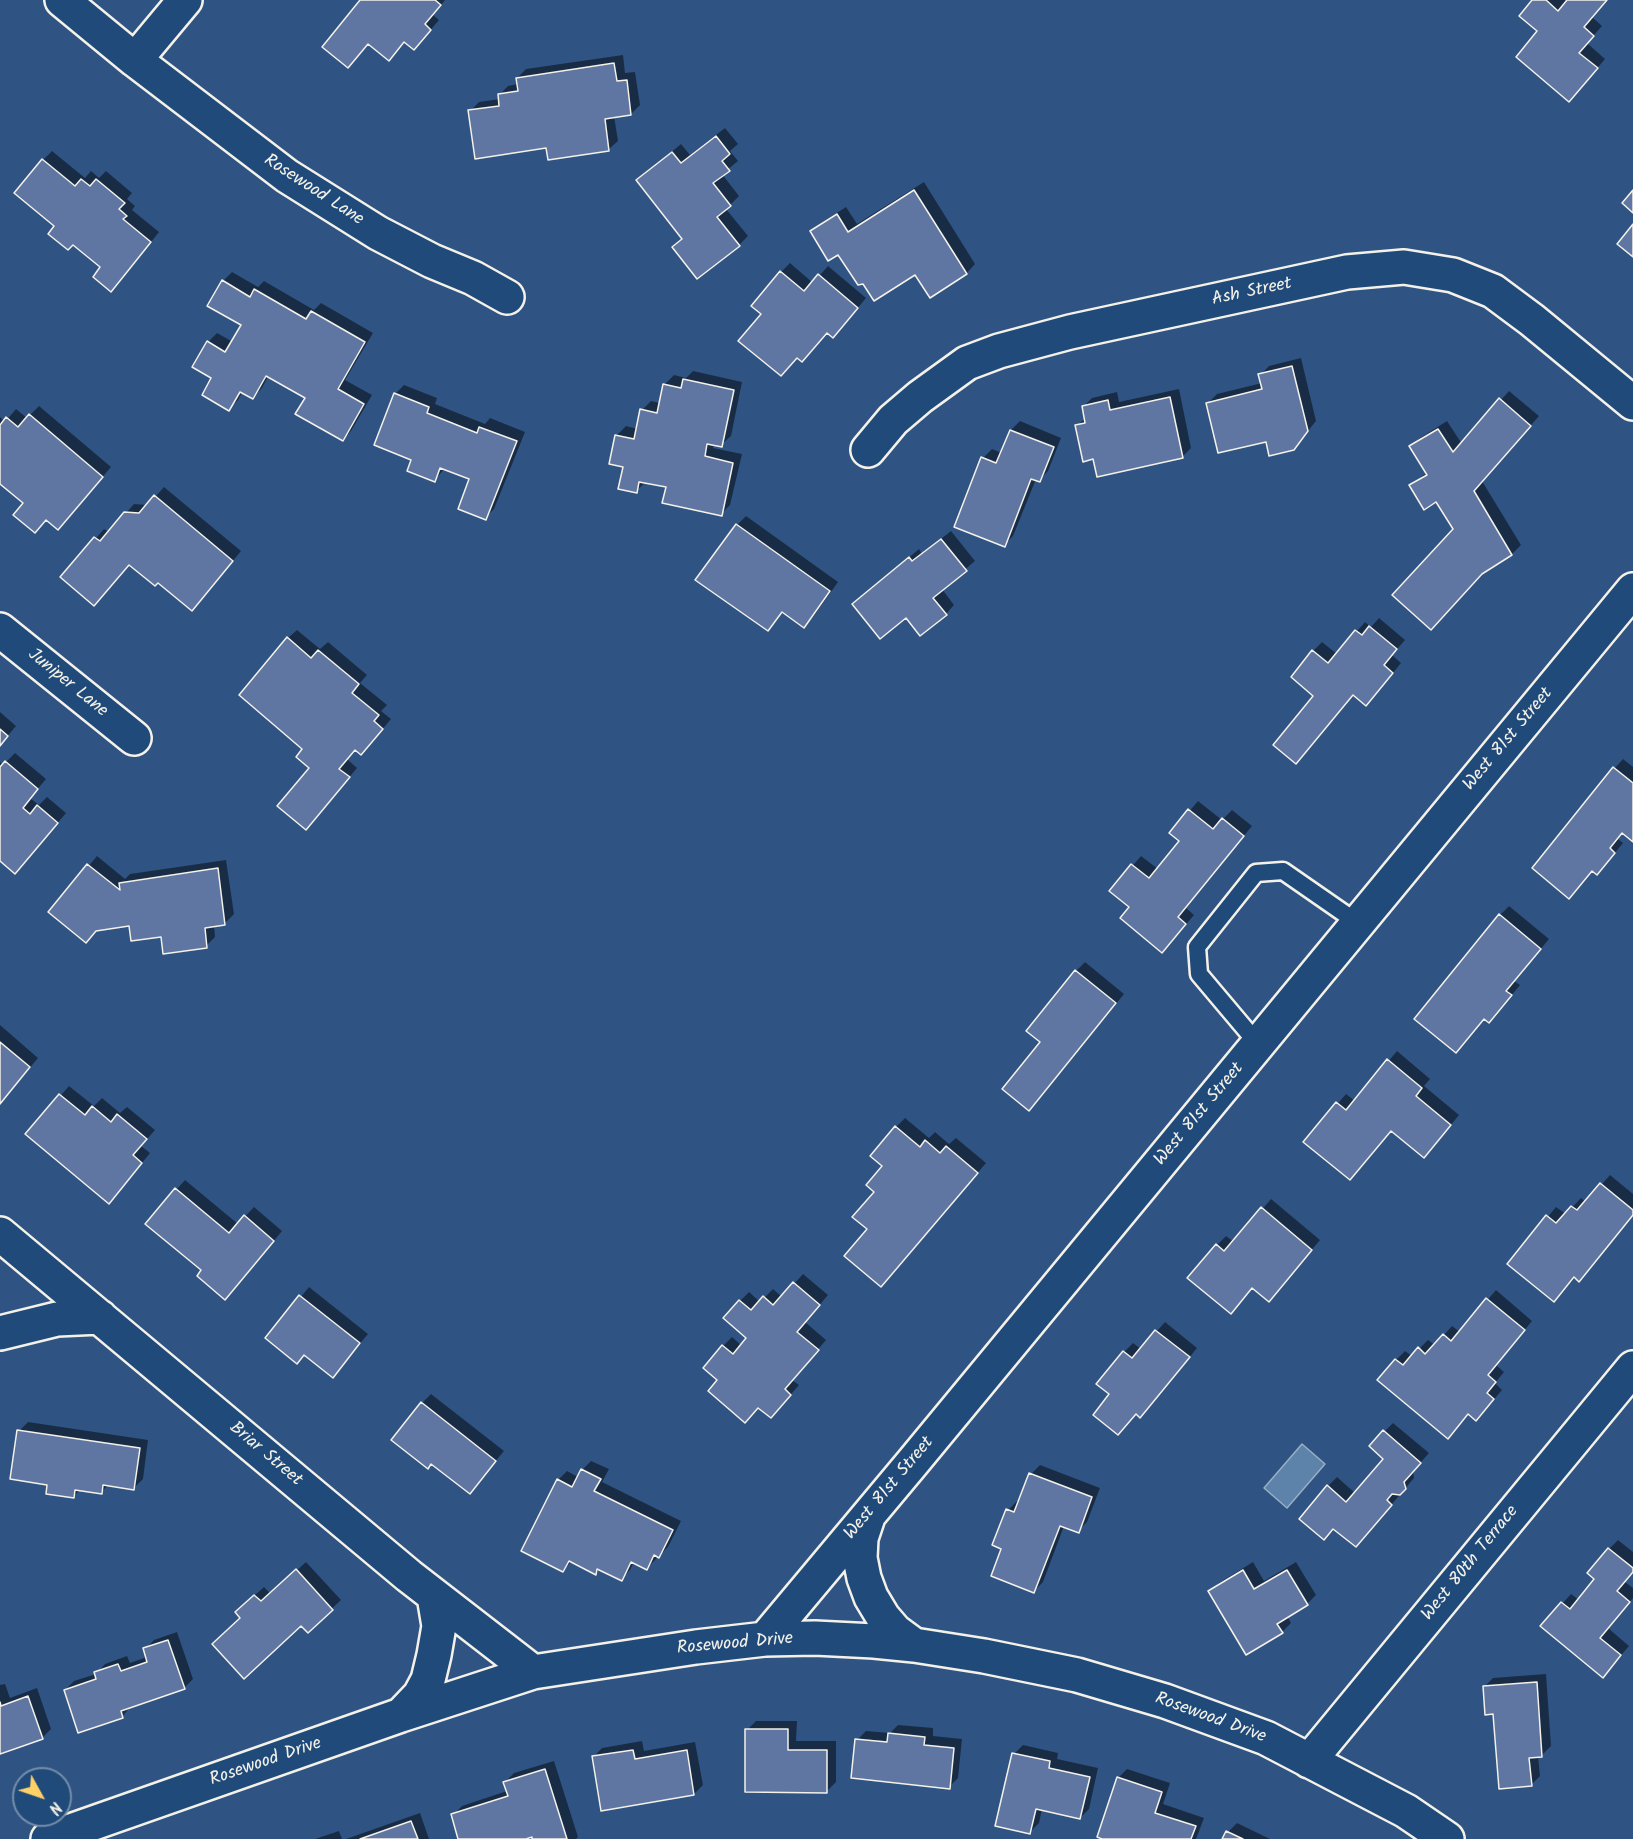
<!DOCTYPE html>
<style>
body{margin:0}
#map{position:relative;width:1633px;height:1839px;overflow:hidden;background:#2f5484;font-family:Kalam,sans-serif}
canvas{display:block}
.north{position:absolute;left:12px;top:1767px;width:60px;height:60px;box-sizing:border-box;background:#1f4a7a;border:2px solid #748da6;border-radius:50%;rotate:130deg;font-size:16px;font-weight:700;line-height:24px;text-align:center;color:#f4f1e8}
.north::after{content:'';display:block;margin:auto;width:21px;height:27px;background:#ffd166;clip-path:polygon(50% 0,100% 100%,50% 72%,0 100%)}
</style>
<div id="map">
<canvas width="1633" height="1839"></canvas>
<div class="north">N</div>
</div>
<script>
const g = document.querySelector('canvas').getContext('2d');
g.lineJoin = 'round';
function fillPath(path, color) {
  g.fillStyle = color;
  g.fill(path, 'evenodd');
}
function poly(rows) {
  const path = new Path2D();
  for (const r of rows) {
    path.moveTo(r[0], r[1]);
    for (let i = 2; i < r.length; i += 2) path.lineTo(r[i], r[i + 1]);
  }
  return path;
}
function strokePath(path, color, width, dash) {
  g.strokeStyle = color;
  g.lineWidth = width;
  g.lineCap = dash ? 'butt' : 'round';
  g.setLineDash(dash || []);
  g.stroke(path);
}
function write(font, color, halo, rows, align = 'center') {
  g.font = font + ' Kalam,sans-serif';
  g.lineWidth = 4.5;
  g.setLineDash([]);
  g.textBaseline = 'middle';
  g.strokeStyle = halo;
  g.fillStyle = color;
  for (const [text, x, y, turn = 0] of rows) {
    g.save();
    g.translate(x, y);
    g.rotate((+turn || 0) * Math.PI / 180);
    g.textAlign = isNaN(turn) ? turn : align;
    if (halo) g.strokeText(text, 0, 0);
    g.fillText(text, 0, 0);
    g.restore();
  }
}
const water = poly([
 [1302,1444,1325,1464,1287,1508,1264,1488,1302,1444]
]);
fillPath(water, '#5d83aa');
strokePath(water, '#99afc3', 1.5);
fillPath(poly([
 [362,0,445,0,433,15,439,20,423,39,405,41,397,50],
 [1534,0,1565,0,1567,2,1569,0,1606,0,1592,17,1602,26,1587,43,1605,59,1578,91,1539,31],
 [623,55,625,73,635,72,640,105,631,114,614,116,618,141,608,150,548,147,470,111,479,102,500,99,499,95,508,86,518,84,517,78,526,69],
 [725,128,738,144,730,151,738,161,722,174,739,196,726,209,748,236,739,245,674,247,683,238,638,180,681,144,690,155],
 [52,151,85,178,91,171,99,178,106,171,132,193,127,199,135,206,132,210,159,232,120,281,56,226,43,160],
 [924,182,975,264,967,273,930,296,915,273,839,253,812,232,821,223,846,207,857,224],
 [790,263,813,283,828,266,866,298,842,327,827,332,763,314,781,272],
 [232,272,258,287,264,281,314,310,321,303,373,333,345,380,372,395,351,431,343,440,307,397,269,375,262,388,253,397,243,391,238,400,229,409,213,378,208,342,217,333,233,342,243,325,223,281],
 [1301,358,1316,421,1294,448,1267,440,1208,403,1217,394,1262,383,1260,375,1269,366],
 [693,371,742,382,731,436,721,445,714,444,713,448,742,454,730,505,721,514,667,486,646,482,636,491,625,466,617,435,626,426,638,429,642,410,651,401,660,403,665,384,674,375,686,378],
 [404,385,437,398,435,404,485,424,490,418,525,432,494,509,485,518,471,478,445,468,435,480,413,459,395,394],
 [1179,389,1191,448,1182,457,1094,458,1077,426,1086,417,1083,407,1092,398,1117,392,1119,402],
 [1509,391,1539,416,1482,481,1521,545,1512,554,1483,571,1437,500,1411,486,1427,472,1411,446,1420,438,1447,421,1462,444],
 [39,406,111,467,67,519,25,503,0,482,0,417,5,422,16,409,27,418],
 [1020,421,1061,438,1048,471,1039,480,1036,479,1013,536,1004,545,956,526,983,458,992,449,1002,453,1011,430],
 [164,487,241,551,201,600,158,581,129,563,62,577,104,529,109,532,134,504,148,505],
 [746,516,838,582,813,617,804,626,783,611,768,629,737,525],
 [951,531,975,561,942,589,954,605,946,614,906,616,854,604,919,549,922,554],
 [1379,618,1405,640,1392,655,1401,663,1375,695,1316,696,1313,651,1322,642,1337,654,1365,622,1371,627],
 [297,630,320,649,328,642,367,675,360,683,387,705,381,711,391,719,370,744,356,749,347,759,357,768,314,819,311,768,305,749,288,638],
 [0,712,16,726,0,745],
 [15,753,46,779,30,798,39,805,47,797,66,813,24,863,0,859,0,762,3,765],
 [1623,759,1633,767,1633,840,1623,832,1618,839,1623,843,1606,864,1592,870,1615,768],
 [1198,801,1222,820,1232,810,1252,826,1185,907,1194,915,1171,942,1111,891,1141,856,1158,869,1181,841,1171,833],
 [97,856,125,879,130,874,226,860,234,914,225,923,214,925,215,937,206,946,162,936,131,925,50,912],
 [1509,906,1549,939,1514,981,1520,985,1498,1012,1485,1018,1456,1051,1500,915],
 [1085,962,1124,994,1038,1100,1042,1042,1076,971],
 [0,1025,38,1058,0,1103],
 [1397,1051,1430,1079,1424,1086,1459,1115,1433,1147,1391,1129,1305,1142,1346,1094,1355,1101],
 [69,1086,94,1106,102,1098,120,1113,127,1107,155,1130,141,1146,150,1153,118,1193,27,1134],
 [905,1118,929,1138,935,1132,949,1144,956,1138,986,1163,890,1276,869,1229,876,1192,896,1127],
 [1610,1175,1633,1194,1633,1215,1563,1291,1509,1264,1556,1207,1566,1214,1581,1198,1586,1202],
 [185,1180,238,1224,254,1207,282,1231,234,1289,203,1270,147,1223],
 [1271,1199,1320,1240,1269,1300,1217,1245,1226,1236,1234,1242],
 [803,1274,828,1295,805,1322,826,1340,792,1380,799,1385,780,1407,719,1380,723,1346,732,1337,742,1346,748,1338,740,1301,749,1292,760,1302,773,1289,782,1297],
 [309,1287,368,1334,333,1376,305,1354,267,1338],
 [1496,1290,1532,1321,1496,1365,1504,1372,1495,1383,1502,1390,1485,1410,1469,1413,1448,1437,1396,1360,1405,1351,1412,1356,1428,1340,1435,1345,1452,1326,1460,1332],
 [1165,1322,1197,1348,1149,1407,1111,1394,1124,1352,1133,1343,1141,1349],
 [431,1394,504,1451,470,1492,432,1463,422,1403],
 [28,1422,148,1440,143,1479,134,1488,109,1485,101,1492,81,1489,73,1497,19,1431],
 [1393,1423,1429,1453,1413,1471,1414,1478,1365,1536,1328,1486,1337,1477,1355,1493,1385,1459,1384,1432],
 [591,1461,609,1469,602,1482,681,1521,668,1547,647,1568,634,1562,630,1570,621,1579,600,1569,596,1573,572,1561,563,1570,558,1480,567,1471,578,1477,582,1470],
 [1040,1465,1100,1488,1087,1522,1078,1531,1064,1526,1043,1582,1034,1591,1003,1548,1008,1510,1017,1501,1020,1502,1031,1474],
 [1618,1540,1633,1552,1633,1572,1625,1582,1633,1588,1633,1598,1608,1628,1629,1646,1603,1676,1542,1626,1571,1594,1579,1600,1596,1579,1609,1549],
 [306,1562,341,1600,308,1631,301,1624,242,1617,246,1603,264,1587,271,1594],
 [1253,1562,1264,1581,1296,1562,1316,1595,1307,1604,1287,1616,1291,1623,1282,1632,1210,1591,1219,1583],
 [177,1632,193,1679,184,1688,131,1706,122,1717,65,1690,74,1681,96,1674,105,1664,127,1656,130,1663,147,1657,145,1649,154,1640],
 [1546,1674,1551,1746,1542,1755,1538,1756,1540,1776,1531,1785,1495,1713,1484,1687,1493,1678],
 [5,1684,10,1698,37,1688,51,1729,42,1738,0,1753,0,1685],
 [756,1721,797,1721,796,1741,836,1741,836,1782,827,1791,747,1730],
 [898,1725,933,1728,933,1736,962,1739,958,1778,949,1787,857,1740,866,1731,890,1733],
 [642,1741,644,1751,695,1742,703,1785,694,1794,593,1757,602,1748],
 [1023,1745,1058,1753,1057,1759,1098,1768,1089,1809,1080,1818,1042,1809,1039,1823,1030,1832,1014,1754],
 [554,1761,578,1837,576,1839,534,1839,533,1835,521,1839,460,1839,453,1815,462,1806,507,1791,505,1782,514,1773],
 [1127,1769,1170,1783,1163,1804,1204,1818,1196,1839,1107,1839,1118,1778],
 [420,1813,429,1839,346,1839],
 [1237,1823,1270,1839,1224,1839,1228,1832],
 [339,1831,342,1839,315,1839]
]), '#0007');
const building = poly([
 [360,0,435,0,441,5,425,24,431,30,414,50,404,42,389,61,368,44,348,68,322,47,360,0],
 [1532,0,1546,0,1558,11,1567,0,1607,0,1584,27,1594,36,1579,53,1598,68,1569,102,1516,57,1537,31,1519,16,1532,0],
 [614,63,617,81,627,80,631,115,605,119,609,151,548,160,546,148,475,159,468,110,499,106,498,94,518,91,516,78,614,63],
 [716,136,730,154,722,161,730,171,713,183,731,206,717,217,740,246,697,279,672,247,682,239,636,180,672,152,681,163,716,136],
 [42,159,75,186,81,179,90,186,96,179,125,203,119,209,127,216,123,219,151,242,111,292,93,277,100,267,73,245,68,250,48,234,54,226,14,193,42,159],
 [914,190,967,274,930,298,915,275,874,301,863,284,858,285,838,255,828,261,810,231,837,214,848,232,914,190],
 [1633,190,1633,213,1622,203,1633,190],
 [1633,224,1633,257,1617,244,1633,224],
 [780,271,804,291,818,274,858,308,833,338,827,333,802,362,797,358,781,376,738,341,761,314,751,306,780,271],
 [222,280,250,297,254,289,306,319,311,311,365,342,338,389,364,404,343,441,295,414,305,398,266,376,253,399,240,392,229,411,202,395,211,378,192,367,207,341,225,352,241,325,207,306,222,280],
 [1292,366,1308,431,1294,450,1269,456,1266,442,1218,453,1206,403,1262,389,1258,374,1292,366],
 [683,379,734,390,722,447,707,444,705,456,733,463,722,516,662,503,666,487,639,482,637,493,618,489,623,467,609,464,615,435,634,439,640,409,657,413,663,384,681,388,683,379],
 [394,393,429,407,427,413,477,433,479,427,517,441,486,520,458,509,469,479,440,468,435,482,407,471,411,460,374,445,394,393],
 [1170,397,1183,458,1097,477,1093,459,1083,462,1075,425,1085,423,1082,406,1108,400,1110,410,1170,397],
 [1499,398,1531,426,1474,491,1512,555,1482,574,1431,630,1392,595,1453,529,1436,502,1424,510,1409,485,1427,475,1409,446,1438,429,1453,452,1499,398],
 [29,414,103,477,58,530,46,520,35,533,13,515,23,503,0,484,0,425,6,417,18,427,29,414],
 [1010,430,1054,447,1040,482,1031,479,1005,547,954,527,981,457,996,463,1010,430],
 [154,495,233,561,192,611,158,583,155,586,129,565,94,606,60,577,94,537,100,541,124,512,139,513,154,495],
 [736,524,830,591,804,628,782,612,768,631,695,580,736,524],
 [941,539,967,571,933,598,947,615,920,636,906,618,880,639,852,604,909,557,912,561,941,539],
 [1369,626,1397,649,1384,665,1393,673,1366,706,1353,695,1296,764,1273,745,1313,696,1291,677,1312,650,1328,663,1355,630,1362,635,1369,626],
 [287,637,311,658,318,650,359,684,352,693,379,715,374,721,383,729,361,755,355,750,339,769,350,777,306,830,277,806,309,768,296,757,302,749,239,695,287,637],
 [0,729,8,736,0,746,0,729],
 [5,761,38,789,23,808,30,814,37,805,58,823,15,874,0,861,0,767,5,761],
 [1613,767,1633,783,1633,842,1622,833,1610,848,1615,853,1597,875,1592,871,1569,899,1532,868,1613,767],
 [1188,809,1213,829,1222,818,1244,836,1178,917,1186,924,1162,953,1120,918,1129,907,1109,891,1131,864,1149,878,1179,841,1169,833,1188,809],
 [87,864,120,890,119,883,218,868,225,925,205,928,207,948,163,954,161,937,131,941,129,926,96,931,86,943,48,912,87,864],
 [1499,914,1541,949,1506,991,1512,995,1489,1023,1484,1019,1456,1053,1414,1019,1499,914],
 [1075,970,1116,1003,1029,1111,1002,1089,1040,1042,1026,1031,1075,970],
 [0,1042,30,1067,0,1104,0,1042],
 [1387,1059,1422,1088,1416,1096,1451,1125,1424,1158,1391,1131,1350,1180,1303,1142,1336,1102,1346,1110,1387,1059],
 [59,1094,85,1115,92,1106,111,1122,117,1114,147,1139,133,1155,142,1163,109,1204,25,1134,59,1094],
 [895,1126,920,1147,925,1140,940,1153,946,1146,978,1173,881,1287,844,1256,867,1229,852,1217,874,1192,866,1185,882,1166,870,1156,895,1126],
 [1600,1183,1633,1210,1633,1215,1579,1282,1574,1277,1554,1302,1507,1264,1546,1215,1556,1223,1571,1206,1577,1210,1600,1183],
 [175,1188,229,1233,244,1215,274,1241,225,1300,197,1276,201,1270,145,1224,175,1188],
 [1261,1207,1312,1250,1269,1302,1252,1288,1231,1314,1187,1278,1216,1244,1224,1251,1261,1207],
 [793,1282,820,1305,797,1332,819,1350,785,1389,791,1395,771,1418,758,1408,745,1423,708,1391,717,1380,703,1368,722,1345,733,1354,746,1338,723,1318,739,1300,751,1310,763,1296,773,1305,793,1282],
 [299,1295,360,1343,333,1378,304,1355,297,1364,265,1338,299,1295],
 [1486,1298,1525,1330,1488,1375,1496,1382,1487,1393,1494,1399,1476,1421,1468,1414,1448,1439,1377,1380,1395,1359,1403,1365,1418,1347,1425,1354,1443,1334,1451,1341,1486,1298],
 [1155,1330,1190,1357,1140,1418,1136,1414,1118,1435,1093,1415,1109,1394,1096,1384,1123,1351,1132,1358,1155,1330],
 [421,1402,496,1461,470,1494,431,1464,428,1469,391,1440,421,1402],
 [17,1430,140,1448,134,1490,103,1485,102,1494,75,1490,74,1498,46,1494,47,1485,10,1479,17,1430],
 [1383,1430,1421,1463,1404,1482,1406,1489,1400,1495,1392,1494,1387,1500,1392,1505,1356,1547,1333,1529,1324,1540,1299,1519,1327,1485,1346,1502,1383,1459,1369,1446,1383,1430],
 [581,1469,601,1479,594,1491,673,1530,659,1558,654,1555,647,1570,631,1562,622,1581,597,1569,596,1575,569,1561,563,1572,521,1551,557,1479,572,1487,581,1469],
 [1029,1473,1092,1497,1079,1533,1060,1526,1034,1593,991,1576,1001,1549,992,1545,1006,1509,1014,1512,1029,1473],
 [1608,1548,1633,1568,1633,1572,1617,1591,1630,1602,1600,1638,1621,1655,1603,1678,1540,1626,1561,1602,1570,1609,1594,1579,1587,1573,1608,1548],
 [296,1569,333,1610,308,1633,301,1626,244,1679,212,1644,240,1618,235,1612,254,1595,261,1601,296,1569],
 [1243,1570,1254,1589,1287,1570,1308,1605,1277,1624,1283,1633,1246,1655,1208,1591,1243,1570],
 [168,1640,185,1689,121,1711,123,1718,78,1733,64,1690,96,1679,94,1672,118,1664,121,1671,147,1662,143,1648,168,1640],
 [1537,1682,1542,1757,1529,1758,1532,1786,1499,1789,1493,1714,1485,1715,1483,1686,1537,1682],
 [28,1696,43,1739,0,1754,0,1702,1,1706,28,1696],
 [745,1729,788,1729,788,1750,827,1750,827,1793,745,1792,745,1729],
 [888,1733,925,1737,924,1745,954,1748,950,1789,851,1778,855,1739,887,1742,888,1733],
 [633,1750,635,1759,687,1750,694,1795,601,1811,592,1756,633,1750],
 [1012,1753,1050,1761,1049,1768,1090,1777,1080,1819,1036,1809,1030,1834,995,1826,1012,1753],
 [545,1769,567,1839,532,1839,532,1837,526,1839,458,1839,451,1814,508,1796,503,1782,545,1769],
 [1117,1777,1162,1792,1155,1813,1196,1826,1191,1839,1102,1839,1097,1837,1117,1777],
 [411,1821,418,1839,360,1839,411,1821],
 [1226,1831,1243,1839,1222,1839,1226,1831]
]);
fillPath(building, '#5f75a2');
strokePath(building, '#f4f1e8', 1.5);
const service = poly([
 [1258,1044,1199,974,1197,947,1256,873,1283,871,1358,923]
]);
const minor = poly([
 [62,0,135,60,287,176,378,233,432,261,473,278,507,297],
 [135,60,185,0],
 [868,450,893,420,920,397,967,363,999,351,1070,332,1347,272,1404,267,1453,275,1493,291,1532,320,1633,403],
 [0,630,134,738],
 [0,1234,409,1576,533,1672],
 [0,1333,57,1319,100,1317],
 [868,1517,861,1538,860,1558,864,1578,871,1597,883,1617,895,1631,914,1645],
 [765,1639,913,1462,1633,590],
 [401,1715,420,1695,428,1680,434,1655,439,1626,434,1596],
 [1309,1761,1633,1368],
 [48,1839,401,1715,533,1672,696,1647,765,1639,815,1638,874,1641,914,1645,984,1656,1077,1675,1165,1701,1266,1738,1406,1811,1447,1839]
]);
strokePath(service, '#f4f1e8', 21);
strokePath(minor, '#f4f1e8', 38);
strokePath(service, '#1f4a7a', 16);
strokePath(minor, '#1f4a7a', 33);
write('18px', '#f4f1e8', '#1f4a7a', [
 ["Rosewood Lane",313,191,33],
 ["Ash Street",1252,293,-12],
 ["Juniper Lane",67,684,39],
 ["West 81st Street",1509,740,-50],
 ["West 81st Street",1200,1115,-50],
 ["Briar Street",265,1455,40],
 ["West 81st Street",890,1489,-50],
 ["West 80th Terrace",1471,1564,-51],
 ["Rosewood Drive",735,1645,-5],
 ["Rosewood Drive",1210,1719,20],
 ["Rosewood Drive",266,1763,-19]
]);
</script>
